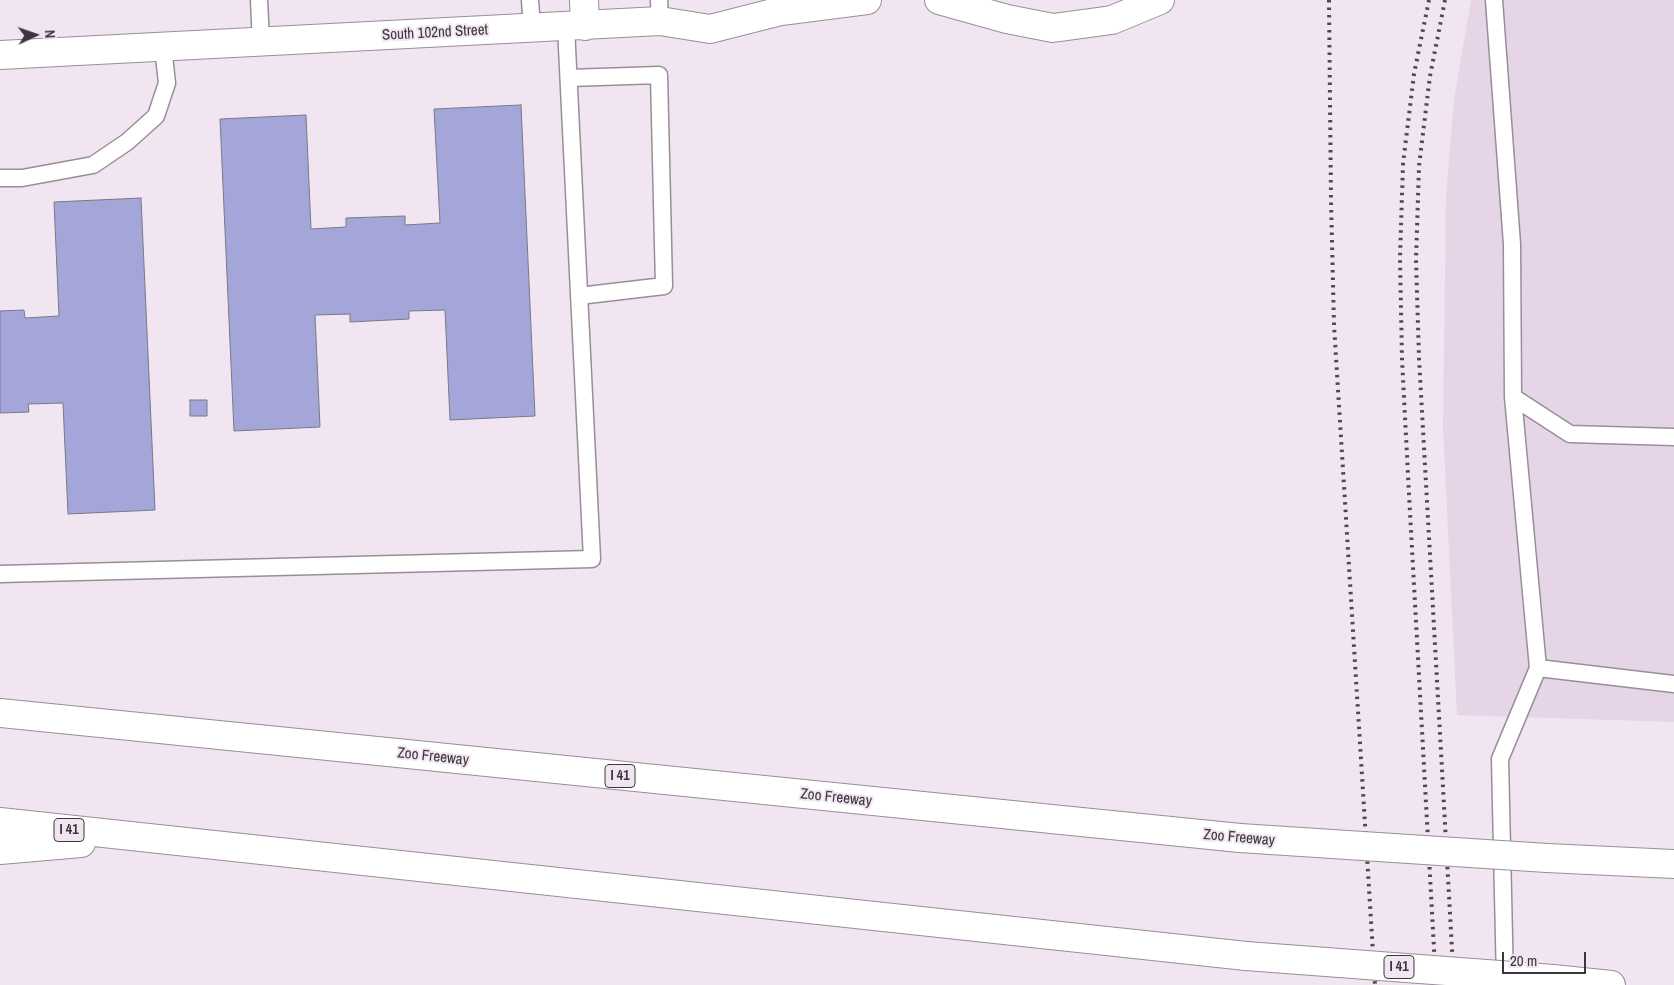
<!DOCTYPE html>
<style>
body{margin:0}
#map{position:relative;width:1674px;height:985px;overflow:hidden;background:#f0e5f0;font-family:"Archivo Narrow",sans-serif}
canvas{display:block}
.north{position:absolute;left:10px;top:10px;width:50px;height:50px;-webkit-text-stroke:4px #f0e5f0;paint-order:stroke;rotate:87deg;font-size:14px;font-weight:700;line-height:20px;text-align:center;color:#3b363b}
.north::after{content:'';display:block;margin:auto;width:18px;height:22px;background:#3b363b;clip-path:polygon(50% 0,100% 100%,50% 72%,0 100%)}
.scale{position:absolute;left:1502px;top:952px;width:84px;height:22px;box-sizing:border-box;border:2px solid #3b363b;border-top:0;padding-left:6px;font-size:15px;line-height:18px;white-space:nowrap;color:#3b363b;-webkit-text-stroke:4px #f0e5f0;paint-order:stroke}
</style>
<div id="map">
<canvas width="1674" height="985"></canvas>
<div class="north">N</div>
<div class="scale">20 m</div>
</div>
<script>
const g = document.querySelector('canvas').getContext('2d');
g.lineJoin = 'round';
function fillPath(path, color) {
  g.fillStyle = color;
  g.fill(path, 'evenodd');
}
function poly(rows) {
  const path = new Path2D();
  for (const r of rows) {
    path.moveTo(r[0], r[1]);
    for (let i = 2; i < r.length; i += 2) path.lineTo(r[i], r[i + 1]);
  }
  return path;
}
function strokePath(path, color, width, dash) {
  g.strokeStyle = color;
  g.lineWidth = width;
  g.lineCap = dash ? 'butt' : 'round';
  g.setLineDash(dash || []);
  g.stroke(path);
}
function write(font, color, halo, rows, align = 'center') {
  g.font = font + ' "Archivo Narrow",sans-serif';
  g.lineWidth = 4;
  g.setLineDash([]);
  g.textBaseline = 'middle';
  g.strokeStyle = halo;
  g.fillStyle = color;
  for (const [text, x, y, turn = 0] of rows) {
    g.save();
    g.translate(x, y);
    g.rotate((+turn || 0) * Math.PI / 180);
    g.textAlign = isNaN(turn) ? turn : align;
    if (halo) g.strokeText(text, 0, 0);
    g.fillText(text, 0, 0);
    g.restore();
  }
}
fillPath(poly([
 [1471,0,1674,0,1674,722,1457,715,1443,427,1446,196,1454,100]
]), '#e6d5e6');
const building = poly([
 [521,105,535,416,450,420,445,310,409,311,409,319,350,322,350,314,315,315,320,427,234,431,220,119,306,115,311,229,346,227,346,218,405,216,405,225,440,223,434,109,521,105],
 [141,198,155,510,68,514,63,403,28,404,29,412,0,413,0,311,24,310,25,318,59,316,54,202,141,198],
 [190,400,207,400,207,416,190,416,190,400]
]);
fillPath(building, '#a4a5d8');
strokePath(building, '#787985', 1);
const lane = poly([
 [259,0,261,42],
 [530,0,532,28],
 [659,0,660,21],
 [1494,0,1512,244,1513,397,1538,668,1500,759,1505,983],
 [569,78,659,75,664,286,579,296],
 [0,178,22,178,93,165,127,142,156,116,167,83,163,47],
 [1513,397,1570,434,1674,437],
 [0,574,592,559,566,27],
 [1538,668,1674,684]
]);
const street = poly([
 [584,0,585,26],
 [939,0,1007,19,1053,28,1112,20,1160,0],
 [0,55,660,21,710,29,781,11,867,0]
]);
const highway = poly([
 [0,713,1240,838],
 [0,822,1246,956],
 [0,850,81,843],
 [1547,858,1674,864],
 [1553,979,1611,985]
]);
strokePath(lane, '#988e98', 19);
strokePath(street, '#988e98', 30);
strokePath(highway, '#988e98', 30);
strokePath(lane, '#fff', 16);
strokePath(street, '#fff', 28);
strokePath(highway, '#fff', 28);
strokePath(poly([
 [1329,0,1331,200,1334,325,1375,985],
 [1429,0,1414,74,1403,164,1400,258,1402,359,1409,494,1436,985],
 [1445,0,1430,76,1419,166,1416,260,1419,358,1454,985]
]), '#4f494f', 4, [2.5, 5]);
const highwayBridge = poly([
 [1240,838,1547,858],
 [1246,956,1553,979]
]);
strokePath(highwayBridge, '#988e98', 30, []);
strokePath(highwayBridge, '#fff', 28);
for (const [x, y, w] of [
 [620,776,30],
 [69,830,30],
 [1399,967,30]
]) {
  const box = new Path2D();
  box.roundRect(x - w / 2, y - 11.5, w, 23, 4);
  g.fillStyle = '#f0e5f0';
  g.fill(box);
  strokePath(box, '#3b363b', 1);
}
write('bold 14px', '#3b363b', null, [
 ["I 41",620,776],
 ["I 41",69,830],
 ["I 41",1399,967]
]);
write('15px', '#3b363b', '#f0e5f0', [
 ["South 102nd Street",435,33,-3],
 ["Zoo Freeway",433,757,6],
 ["Zoo Freeway",836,798,6],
 ["Zoo Freeway",1239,838,5]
]);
</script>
